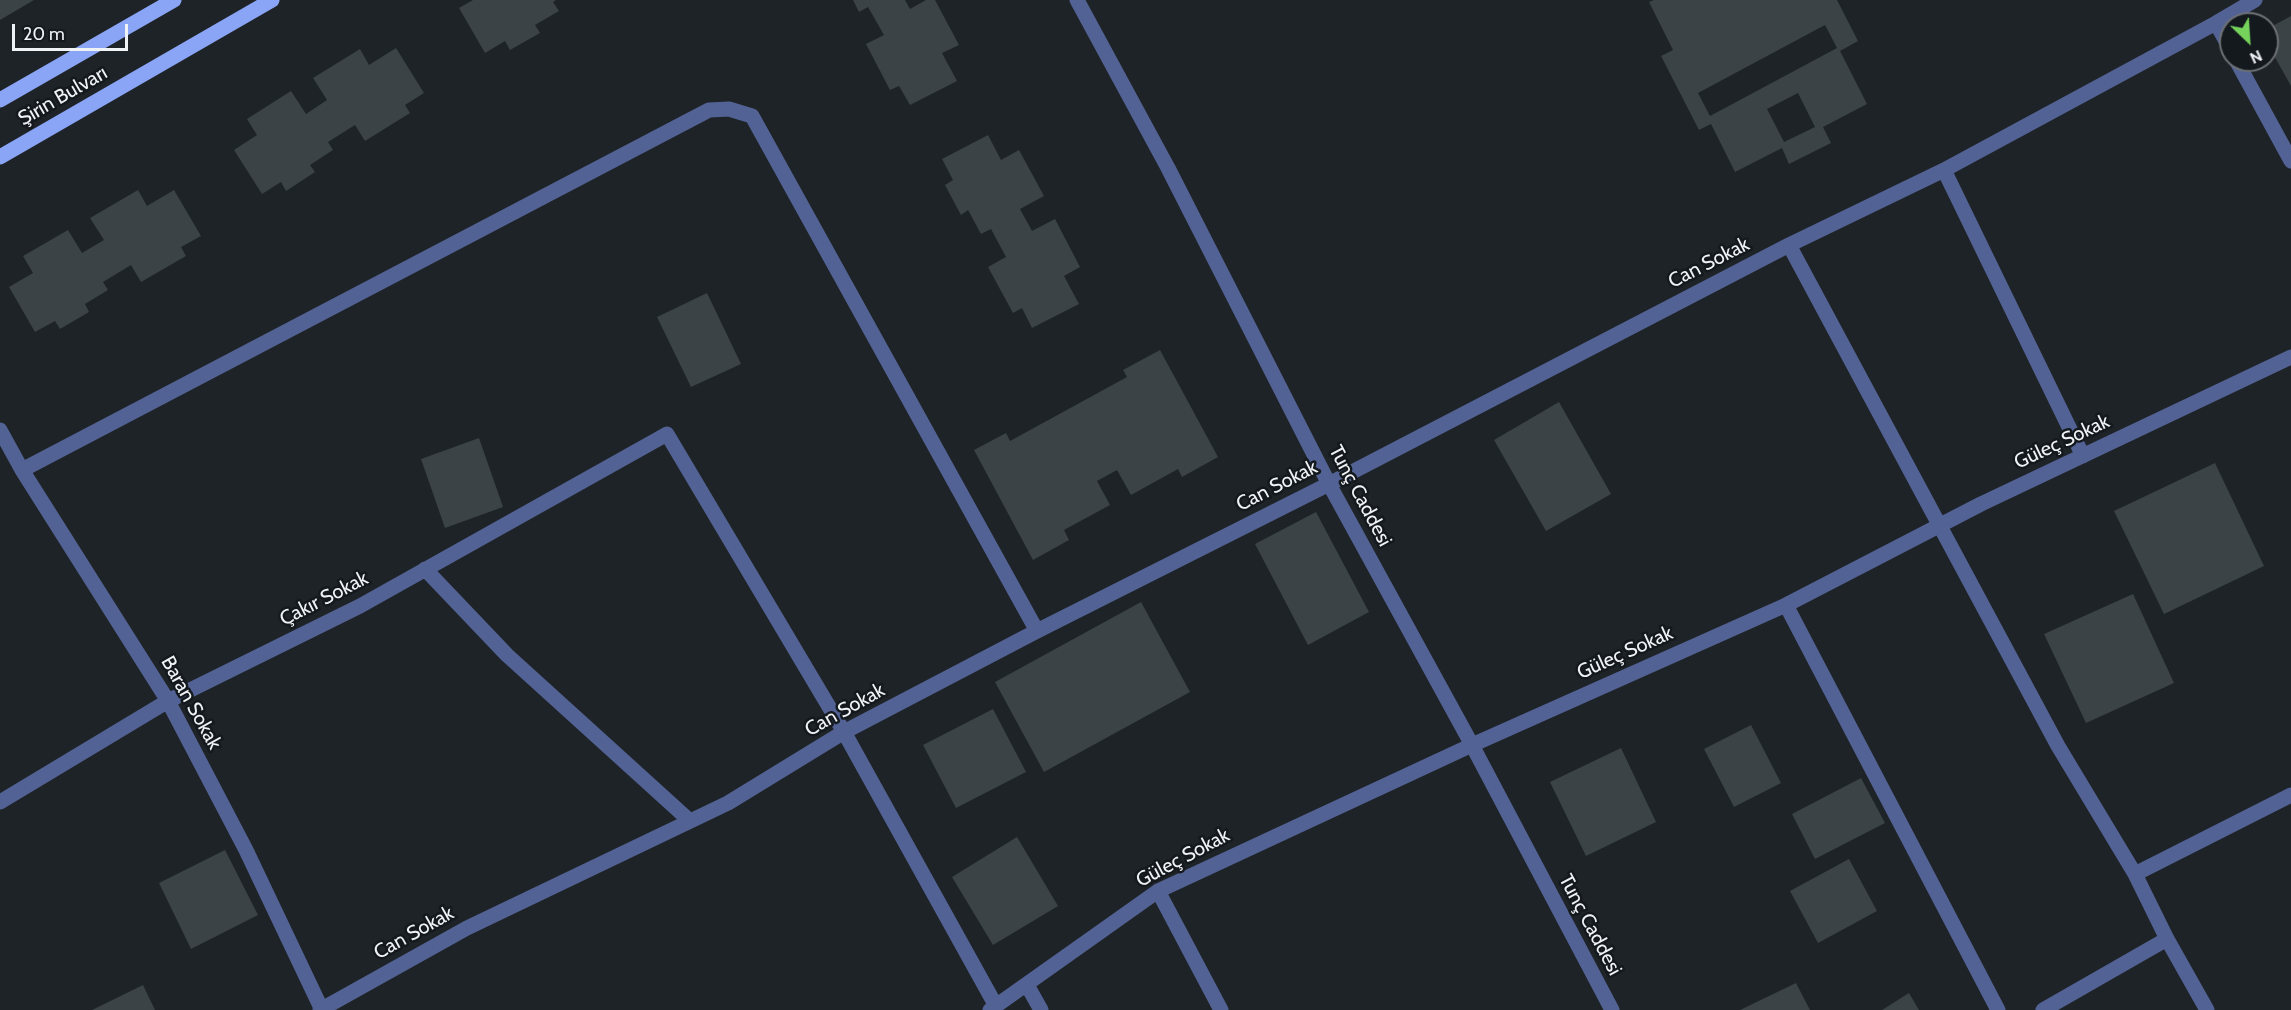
<!DOCTYPE html>
<meta charset="utf-8">
<style>
body{margin:0}
#map{position:relative;width:2291px;height:1010px;overflow:hidden;background:#1e2327;font-family:Cabin,sans-serif}
canvas{display:block}
.north{position:absolute;left:2219px;top:12px;width:60px;height:60px;box-sizing:border-box;background:#14191e;border:2px solid #6c7074;border-radius:50%;rotate:155deg;font-size:16px;font-weight:700;line-height:24px;text-align:center;color:#f0f3f6}
.north::after{content:'';display:block;margin:auto;width:21px;height:27px;background:#75d25b;clip-path:polygon(50% 0,100% 100%,50% 72%,0 100%)}
.scale{position:absolute;left:12px;top:24px;width:116px;height:27px;box-sizing:border-box;border:3px solid #f0f3f6;border-top:0;padding-left:8px;font-size:18px;line-height:21px;white-space:nowrap;color:#f0f3f6;-webkit-text-stroke:4px #14191e;paint-order:stroke}
</style>
<div id="map">
<canvas width="2291" height="1010"></canvas>
<div class="north">N</div>
<div class="scale">20 m</div>
</div>
<script>
const g = document.querySelector('canvas').getContext('2d');
g.lineJoin = 'round';
function fillPath(path, color) {
  g.fillStyle = color;
  g.fill(path, 'evenodd');
}
function poly(rows) {
  const path = new Path2D();
  for (const r of rows) {
    path.moveTo(r[0], r[1]);
    for (let i = 2; i < r.length; i += 2) path.lineTo(r[i], r[i + 1]);
  }
  return path;
}
function strokePath(path, color, width, dash) {
  g.strokeStyle = color;
  g.lineWidth = width;
  g.lineCap = dash ? 'butt' : 'round';
  g.setLineDash(dash || []);
  g.stroke(path);
}
function write(font, color, halo, rows, align = 'center') {
  g.font = font + ' Cabin,sans-serif';
  g.lineWidth = 5;
  g.setLineDash([]);
  g.textBaseline = 'middle';
  g.strokeStyle = halo;
  g.fillStyle = color;
  for (const [text, x, y, turn = 0] of rows) {
    g.save();
    g.translate(x, y);
    g.rotate((+turn || 0) * Math.PI / 180);
    g.textAlign = isNaN(turn) ? turn : align;
    if (halo) g.strokeText(text, 0, 0);
    g.fillText(text, 0, 0);
    g.restore();
  }
}
fillPath(poly([
 [0,0,34,0,0,20],
 [473,0,556,0,553,2,559,11,535,25,540,33,510,50,505,41,485,53,459,8],
 [853,0,905,0,910,9,926,0,935,0,959,45,942,53,957,81,910,105,899,86,890,90,866,44,884,35,868,7,859,12],
 [1654,0,1837,0,1858,41,1840,51,1867,104,1823,127,1831,143,1789,164,1782,148,1735,172,1711,124,1699,130,1661,56,1673,50,1649,2],
 [1825,25,1837,48,1710,116,1698,93],
 [1798,93,1815,127,1784,142,1767,109],
 [2291,16,2291,86,2267,43,2267,29],
 [396,48,424,93,405,105,410,113,365,141,355,125,328,142,333,150,310,165,315,172,286,191,281,182,262,194,234,150,257,135,247,119,291,91,306,114,327,100,313,78,360,49,369,65],
 [988,135,1001,160,1019,150,1044,196,1020,209,1032,231,1055,219,1080,267,1064,276,1079,304,1032,328,1022,308,1013,313,988,267,1006,257,991,229,981,234,968,210,961,215,945,185,953,180,942,159],
 [138,190,147,206,174,190,201,236,181,247,186,256,141,282,131,265,103,282,108,290,85,304,89,312,60,329,55,321,35,332,9,287,33,273,23,256,68,230,82,253,104,240,90,218],
 [707,293,741,364,691,387,657,317],
 [1160,350,1218,457,1182,477,1178,469,1131,495,1117,470,1097,481,1110,505,1064,530,1069,540,1033,560,974,450,1006,433,1010,441,1127,377,1123,370],
 [1559,402,1611,494,1546,531,1494,440],
 [479,438,503,507,445,528,421,459],
 [2215,463,2264,566,2164,614,2114,511],
 [1316,512,1369,612,1308,645,1255,544],
 [2133,594,2174,683,2086,723,2044,634],
 [1141,602,1190,692,1044,772,995,682],
 [993,709,1026,772,956,808,923,745],
 [1751,725,1781,783,1734,807,1704,749],
 [1621,748,1656,822,1586,856,1550,782],
 [1861,778,1885,823,1815,859,1792,814],
 [1017,837,1058,906,993,945,952,877],
 [225,850,258,915,191,949,159,883],
 [1849,859,1877,911,1818,943,1790,891],
 [1796,983,1810,1010,1740,1010],
 [143,985,155,1010,92,1010],
 [1909,993,1919,1010,1882,1010]
]), '#3b4346');
strokePath(poly([
 [1077,0,1168,168,1329,484,1472,745,1612,1010],
 [2216,23,2231,50],
 [2236,60,2291,161],
 [1944,170,2083,456],
 [1789,245,2058,746,2135,874,2167,939,2207,1010],
 [0,430,22,470,168,701,246,850,322,1010],
 [22,470,709,110,729,109,752,116,1037,631],
 [425,569,507,655,690,821],
 [1786,605,1998,1010],
 [0,802,168,701,360,606,667,434,844,732,996,1006],
 [2135,874,2291,795],
 [1158,891,1221,1010],
 [1027,985,1041,1010],
 [320,1010,467,928,728,803,844,732,1037,631,1329,484,1789,245,1944,170,2216,23,2255,0],
 [990,1010,1158,891,1472,745,1786,605,1981,504,2291,357],
 [2043,1010,2167,939]
]), '#536294', 15);
strokePath(poly([
 [0,100,174,0],
 [0,157,272,0]
]), '#8aa4f6', 15);
write('20px', '#f0f3f6', '#14191e', [
 ["Şirin Bulvarı",63,96,-30],
 ["Can Sokak",1709,263,-27],
 ["Güleç Sokak",2062,442,-25],
 ["Can Sokak",1277,486,-27],
 ["Tunç Caddesi",1360,496,62],
 ["Çakır Sokak",324,599,-27],
 ["Güleç Sokak",1625,653,-24],
 ["Baran Sokak",191,703,61],
 ["Can Sokak",845,710,-29],
 ["Güleç Sokak",1183,858,-28],
 ["Tunç Caddesi",1590,925,62],
 ["Can Sokak",414,933,-29]
]);
</script>
